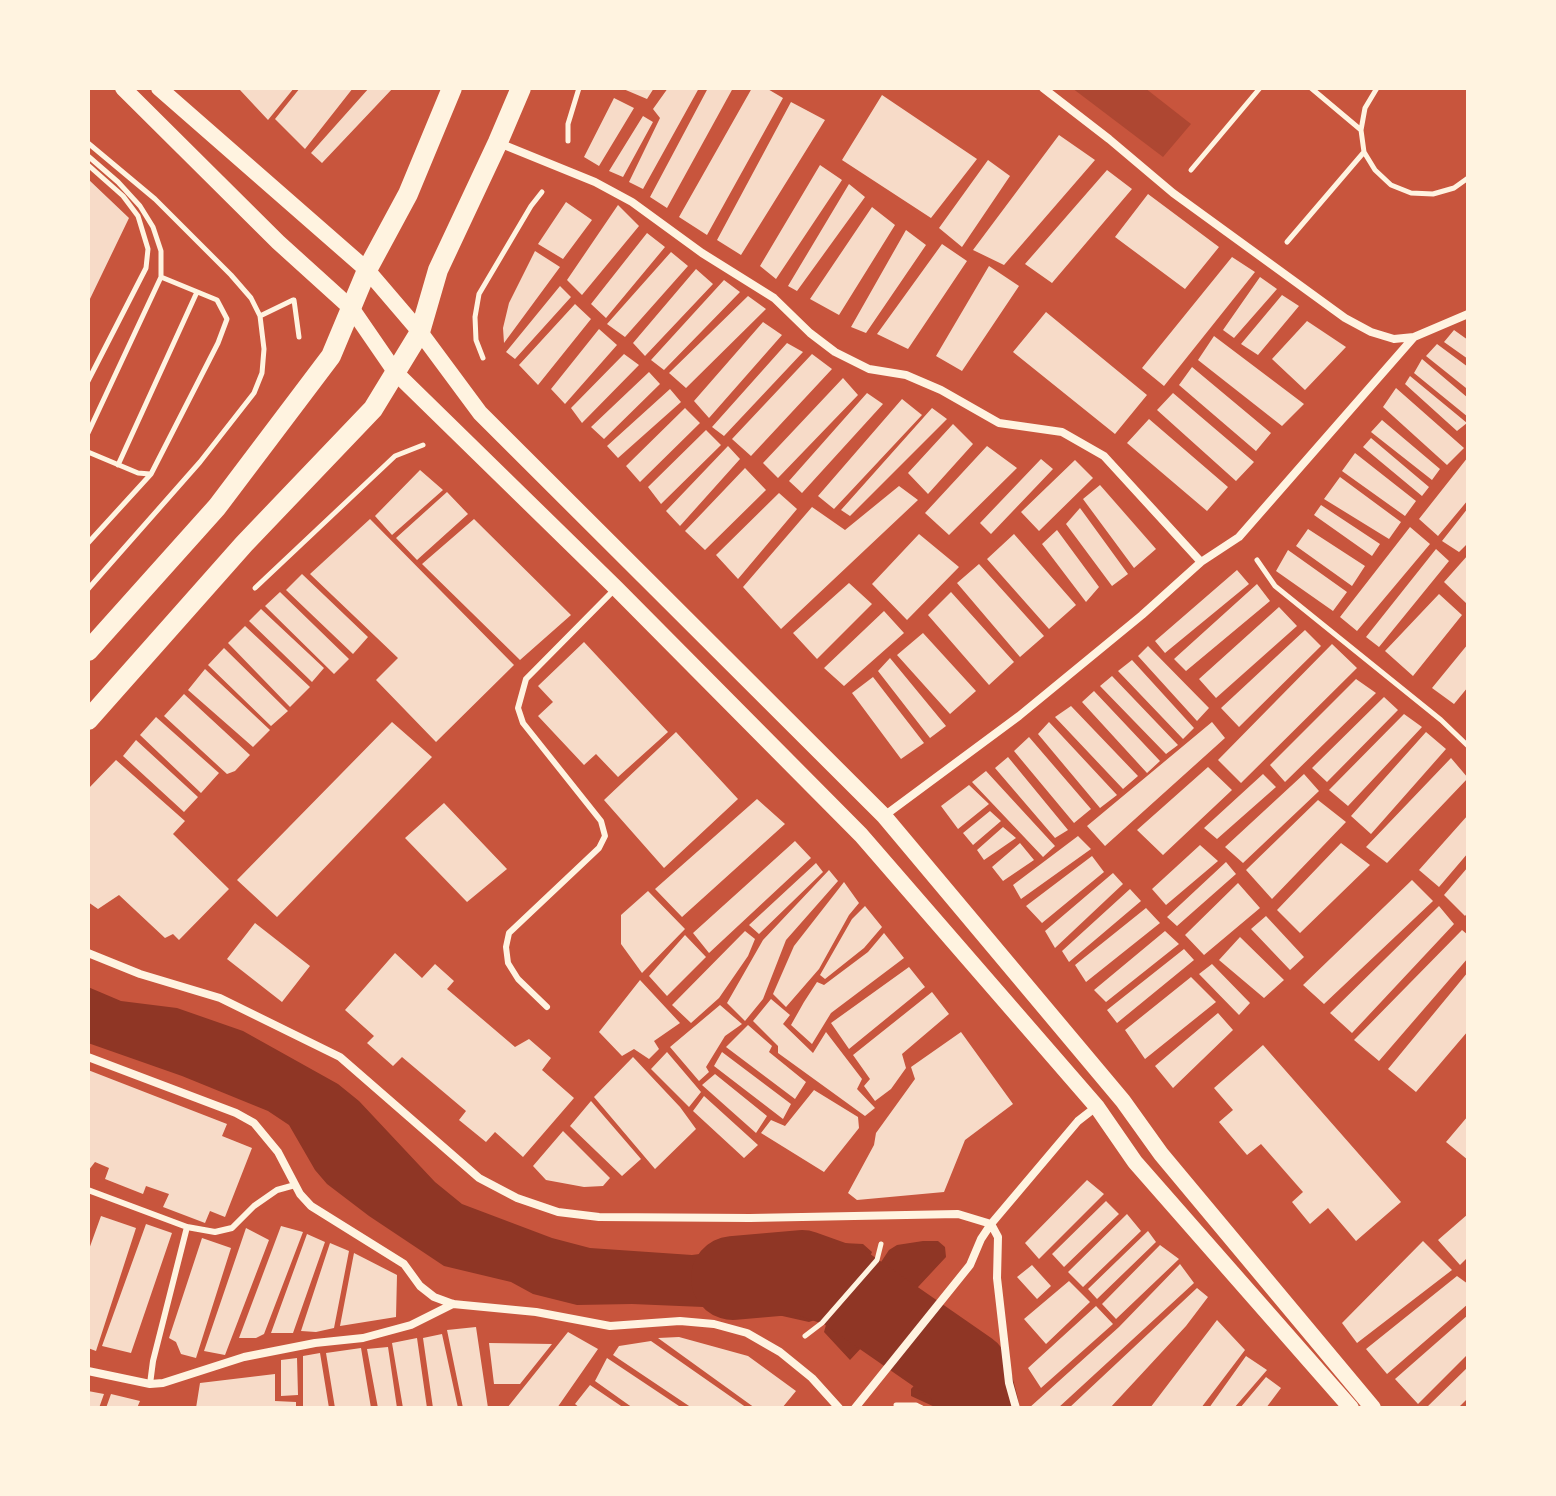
<!DOCTYPE html>
<style>
body{margin:0}
#map{position:relative;width:1556px;height:1496px;overflow:hidden;background:#c8553d;font-family:Arial,sans-serif}
canvas{display:block}
.frame{position:absolute;inset:0;border:90px solid #fff3e0;pointer-events:none}
</style>
<div id="map">
<canvas width="1556" height="1496"></canvas>
<div class="frame"></div>
</div>
<script>
const g = document.querySelector('canvas').getContext('2d');
g.lineJoin = 'round';
function fillPath(path, color) {
  g.fillStyle = color;
  g.fill(path, 'evenodd');
}
function poly(rows) {
  const path = new Path2D();
  for (const r of rows) {
    path.moveTo(r[0], r[1]);
    for (let i = 2; i < r.length; i += 2) path.lineTo(r[i], r[i + 1]);
  }
  return path;
}
function strokePath(path, color, width, dash) {
  g.strokeStyle = color;
  g.lineWidth = width;
  g.lineCap = dash ? 'butt' : 'round';
  g.setLineDash(dash || []);
  g.stroke(path);
}
fillPath(poly([
 [1072,88,1145,88,1191,124,1163,157]
]), '#ae4732');
fillPath(poly([
 [88,987,121,1001,177,1008,243,1031,338,1084,359,1101,435,1182,462,1204,552,1238,590,1248,692,1255,782,1243,823,1242,863,1244,872,1252,867,1264,821,1318,809,1322,751,1309,632,1304,577,1305,533,1294,511,1282,444,1266,369,1216,327,1184,315,1170,289,1125,268,1111,182,1076,88,1043],
 [923,1241,938,1241,945,1247,946,1257,850,1360,824,1332,826,1325,879,1265,889,1250,897,1245],
 [969,1332,978,1336,1001,1408,937,1408,911,1396,911,1389,962,1333]
]), '#8f3625');
strokePath(poly([
 [733,1278,802,1272,844,1287,968,1373,977,1408]
]), '#8f3625', 84);
fillPath(poly([
 [242,88,294,88,268,120,240,90],
 [300,88,353,88,305,149,275,119],
 [369,88,393,88,322,163,311,153],
 [621,88,654,88,647,99],
 [668,88,699,88,643,189,629,182,660,118,653,109],
 [708,88,733,88,667,208,650,197],
 [752,88,766,88,783,98,707,235,679,217],
 [882,95,977,159,931,218,842,160],
 [614,98,634,108,599,166,584,157],
 [791,102,825,120,741,255,717,240],
 [643,116,653,122,623,177,609,171],
 [1059,135,1095,160,1004,265,973,250],
 [988,160,1010,176,962,247,939,228],
 [820,165,842,180,776,279,760,266],
 [1107,170,1132,189,1052,283,1025,264],
 [88,179,129,218,88,303],
 [849,184,865,197,797,291,788,286],
 [1148,194,1219,247,1185,289,1115,237],
 [566,202,592,220,563,259,538,244],
 [618,205,639,226,582,295,567,280],
 [872,207,895,225,839,315,810,299],
 [906,230,926,245,866,333,851,327],
 [647,233,665,247,606,318,591,304],
 [942,244,967,261,908,349,877,334],
 [535,251,560,267,504,343,503,328,509,303],
 [671,252,688,266,625,337,607,324],
 [1232,257,1255,272,1164,386,1142,368],
 [989,266,1019,286,962,371,936,356],
 [696,269,713,284,645,356,633,343],
 [1260,277,1277,289,1234,338,1223,330],
 [724,280,740,292,664,370,651,360],
 [560,286,571,297,515,359,506,352],
 [1282,295,1299,306,1258,355,1241,344],
 [748,296,766,309,686,388,669,373],
 [575,304,591,319,538,385,519,365],
 [1046,312,1147,395,1115,434,1013,352],
 [1307,321,1346,347,1305,390,1272,359],
 [763,322,782,335,709,418,694,401],
 [599,329,617,345,565,404,551,389],
 [1454,330,1468,340,1468,359,1444,342],
 [1214,336,1304,404,1282,426,1198,360],
 [787,343,803,352,724,436,712,427],
 [1437,344,1468,367,1466,388,1426,356],
 [624,354,639,365,582,423,571,408],
 [812,354,832,369,751,456,732,439],
 [1422,359,1468,398,1468,417,1414,373],
 [1192,367,1271,433,1256,451,1179,385],
 [649,372,660,384,604,439,591,427],
 [1410,376,1467,423,1457,431,1405,384],
 [843,378,858,395,778,478,763,463],
 [1396,388,1464,448,1447,465,1383,407],
 [670,389,681,402,618,458,607,446],
 [867,393,883,404,802,493,789,481],
 [1173,393,1254,462,1236,481,1157,410],
 [902,399,922,415,834,509,818,496],
 [685,408,700,423,640,482,626,466],
 [932,408,947,419,850,516,841,510],
 [1149,419,1228,487,1207,511,1127,443],
 [1382,420,1440,469,1432,480,1371,432],
 [953,424,973,444,928,494,908,473],
 [706,430,721,445,661,504,648,487],
 [1371,438,1429,487,1422,496,1363,447],
 [728,446,740,459,680,526,666,511],
 [987,446,1017,468,949,535,925,513],
 [1355,453,1416,501,1405,516,1342,471],
 [1468,457,1468,500,1438,536,1419,519],
 [1041,459,1053,469,991,534,980,523],
 [1075,460,1093,478,1039,531,1021,512],
 [745,468,766,490,705,550,685,531],
 [420,470,443,490,392,535,375,516],
 [1340,477,1401,522,1389,539,1324,499],
 [1100,485,1156,549,1134,568,1083,499],
 [899,486,918,500,781,629,743,587,812,507,845,530],
 [447,492,468,514,417,560,396,538],
 [779,493,797,509,738,579,716,555],
 [1321,505,1380,544,1372,556,1314,515],
 [1080,508,1128,574,1112,586,1066,524],
 [1468,508,1468,543,1459,552,1442,541],
 [370,519,514,665,436,742,376,680,398,658,310,574],
 [474,519,571,615,520,660,422,564],
 [1410,527,1430,544,1357,631,1340,617],
 [1308,529,1365,566,1352,586,1296,546],
 [1057,530,1099,587,1086,602,1042,544],
 [919,534,959,567,907,620,872,584],
 [1014,534,1076,605,1049,629,987,559],
 [1436,549,1449,561,1379,647,1366,637],
 [1288,550,1347,592,1333,611,1276,571],
 [1468,555,1468,602,1466,603,1444,582],
 [979,564,1044,636,1020,657,957,583],
 [1237,570,1249,584,1165,653,1155,641],
 [302,574,368,637,353,654,286,590],
 [849,583,872,604,817,659,793,633],
 [1257,584,1270,601,1186,671,1174,659],
 [280,592,349,659,334,674,265,606],
 [951,592,1014,662,989,685,928,615],
 [1439,594,1462,615,1413,676,1385,651],
 [1279,607,1297,626,1216,698,1199,679],
 [261,609,324,668,312,682,249,621],
 [884,611,904,633,844,686,824,668],
 [245,626,310,687,290,707,228,643],
 [1305,630,1321,646,1239,727,1221,708],
 [923,633,976,691,950,714,897,655],
 [584,642,668,732,618,777,596,754,584,765,538,716,553,702,538,686],
 [1332,644,1357,668,1241,783,1218,760],
 [1468,644,1468,687,1454,704,1432,688],
 [1148,646,1209,708,1197,721,1138,656],
 [224,648,288,711,271,726,208,665],
 [890,658,946,726,930,738,878,671],
 [1132,660,1194,728,1183,739,1118,671],
 [205,669,270,730,253,747,188,690],
 [1112,676,1178,745,1166,754,1100,686],
 [873,677,924,743,901,759,852,693],
 [1356,679,1376,693,1285,782,1270,765],
 [1094,691,1160,761,1147,773,1082,702],
 [184,694,250,755,235,771,227,774,164,716],
 [1384,697,1398,710,1327,782,1312,768],
 [1071,706,1138,776,1123,789,1055,717],
 [1404,714,1422,727,1348,806,1329,790],
 [156,717,219,773,201,793,140,735],
 [392,722,432,757,277,917,237,880],
 [1049,722,1117,795,1100,808,1038,734],
 [1212,722,1225,738,1105,846,1087,826],
 [676,732,738,799,664,868,604,800],
 [1426,732,1446,749,1371,834,1351,816],
 [1029,737,1091,809,1074,823,1014,751],
 [136,740,198,797,184,812,123,756],
 [1008,757,1068,830,1055,838,995,768],
 [1451,758,1468,778,1387,863,1366,847],
 [116,760,185,821,173,834,229,889,179,940,173,934,165,938,119,895,98,909,88,902,88,789],
 [1208,767,1232,790,1163,855,1137,830],
 [986,771,1055,846,1043,857,972,782],
 [1263,774,1276,787,1217,839,1204,828],
 [1304,774,1319,791,1243,863,1225,847],
 [969,785,989,804,958,829,941,806],
 [757,799,785,824,682,917,655,889],
 [1318,800,1346,822,1272,899,1246,870],
 [444,803,507,869,467,902,405,838],
 [990,811,1001,821,973,845,963,833],
 [1468,815,1468,853,1439,887,1419,870],
 [1003,827,1016,838,984,860,977,850],
 [1078,836,1091,849,1021,899,1013,885],
 [795,841,811,858,709,953,693,933],
 [1020,843,1034,860,1003,881,992,867],
 [1341,843,1370,865,1300,933,1277,910],
 [1200,845,1218,861,1166,905,1152,889],
 [1092,856,1104,872,1042,923,1026,906],
 [1226,862,1236,874,1177,926,1167,917],
 [816,863,823,872,759,934,749,925],
 [1468,867,1468,912,1465,916,1444,895],
 [829,870,838,881,786,940,763,999,745,1021,727,1003,763,940],
 [1113,873,1123,884,1055,948,1045,931],
 [1412,880,1433,901,1324,1004,1303,985],
 [844,882,859,903,849,915,819,969,786,1007,773,994,794,946],
 [1238,883,1260,908,1204,955,1185,935],
 [1130,889,1141,901,1069,962,1062,951],
 [648,891,685,929,642,973,621,944,621,915],
 [865,906,882,927,864,948,825,979,820,975,852,919],
 [1439,906,1454,924,1352,1033,1330,1013],
 [1146,908,1160,923,1086,982,1075,965],
 [1266,916,1304,957,1290,970,1251,929],
 [255,923,310,966,282,1002,227,959],
 [1462,930,1468,935,1468,958,1379,1061,1354,1040],
 [745,931,755,939,748,956,719,998,691,1023,672,1005],
 [1165,931,1179,944,1106,1002,1094,990],
 [884,933,904,958,831,1013,812,1044,791,1025,804,1002,817,982,824,985,868,952],
 [685,935,706,957,667,996,649,976],
 [1240,937,1284,980,1264,998,1219,960],
 [1184,949,1194,960,1117,1023,1107,1010],
 [395,953,422,978,435,964,454,981,447,989,515,1047,529,1039,551,1058,542,1070,574,1098,523,1157,495,1132,486,1142,459,1120,466,1111,402,1057,393,1066,367,1043,374,1036,345,1010],
 [1212,964,1250,1003,1239,1015,1199,974],
 [909,967,925,987,849,1049,831,1023],
 [1468,972,1468,1031,1416,1092,1388,1069],
 [1191,977,1216,1002,1145,1059,1125,1030],
 [640,980,680,1023,654,1041,659,1049,649,1059,634,1049,622,1056,599,1032],
 [932,992,949,1014,902,1054,906,1068,891,1089,875,1101,864,1086,870,1079,853,1055],
 [771,999,790,1015,783,1024,813,1053,826,1032,862,1079,857,1089,875,1108,865,1116,778,1053,778,1046,753,1021],
 [720,1005,742,1024,725,1036,706,1067,709,1072,699,1081,670,1047],
 [1218,1013,1233,1030,1173,1088,1155,1066],
 [748,1025,772,1046,769,1052,806,1082,795,1099,726,1047],
 [961,1032,1013,1104,965,1140,944,1192,857,1200,848,1193,874,1145,876,1133,915,1079,911,1067],
 [1263,1045,1401,1202,1356,1241,1328,1208,1310,1224,1292,1202,1303,1192,1261,1144,1247,1155,1219,1122,1233,1110,1214,1088],
 [667,1052,701,1092,689,1107,651,1069],
 [722,1052,791,1104,783,1119,714,1066],
 [633,1057,680,1107,696,1129,655,1169,594,1097],
 [88,1070,227,1124,222,1136,252,1148,225,1217,210,1211,205,1223,163,1207,169,1194,146,1186,143,1194,105,1179,109,1168,95,1162,88,1171],
 [715,1074,767,1116,756,1133,702,1085],
 [814,1090,858,1117,859,1128,824,1172,761,1133,771,1120,785,1126],
 [704,1096,758,1145,744,1158,693,1111],
 [591,1101,641,1159,622,1176,570,1126],
 [1468,1116,1468,1160,1446,1142],
 [563,1131,610,1178,603,1186,584,1187,546,1180,533,1166],
 [1087,1180,1104,1194,1039,1259,1025,1243],
 [1106,1201,1119,1214,1064,1267,1052,1254],
 [1127,1214,1141,1231,1083,1287,1068,1272],
 [1468,1214,1468,1257,1460,1265,1438,1240],
 [101,1216,136,1228,96,1351,88,1348,88,1252],
 [146,1224,172,1233,131,1353,102,1346],
 [281,1226,303,1232,264,1334,256,1338,239,1338],
 [246,1228,269,1240,225,1355,204,1351],
 [1148,1231,1156,1242,1097,1299,1088,1289],
 [307,1234,325,1242,293,1333,271,1333],
 [202,1238,231,1248,196,1358,181,1354,176,1342,169,1338],
 [1423,1241,1452,1270,1357,1343,1342,1323],
 [330,1243,349,1251,334,1328,316,1332,301,1331],
 [1160,1245,1179,1259,1116,1319,1102,1304],
 [354,1253,397,1275,396,1317,340,1326],
 [1180,1264,1194,1283,1058,1408,1029,1408,1119,1327],
 [1032,1265,1051,1286,1037,1299,1017,1277],
 [1457,1276,1468,1284,1468,1304,1387,1374,1366,1349],
 [1069,1281,1090,1302,1046,1344,1024,1319],
 [1197,1288,1208,1297,1186,1326,1110,1408,1069,1408],
 [1096,1306,1113,1324,1041,1388,1028,1368],
 [1468,1315,1468,1354,1418,1404,1395,1379],
 [1217,1320,1245,1350,1201,1408,1150,1408],
 [476,1327,488,1408,463,1408,447,1330],
 [568,1332,598,1349,557,1408,507,1408],
 [442,1334,458,1408,433,1408,423,1338],
 [679,1337,748,1356,796,1391,782,1408,755,1408,658,1338],
 [417,1338,427,1408,403,1408,392,1343],
 [651,1341,747,1408,692,1408,613,1355,619,1346],
 [489,1343,552,1344,520,1384,494,1384],
 [388,1347,397,1408,378,1408,367,1349],
 [361,1348,371,1408,335,1408,326,1353],
 [320,1353,329,1408,303,1408,303,1356],
 [1246,1356,1267,1370,1234,1408,1209,1408],
 [297,1358,298,1395,281,1396,281,1360],
 [607,1358,682,1408,633,1408,595,1381],
 [1468,1367,1468,1398,1458,1408,1426,1408],
 [275,1374,275,1401,296,1402,296,1408,196,1408,200,1383],
 [1266,1377,1281,1388,1266,1408,1240,1408],
 [590,1385,624,1408,580,1408,575,1404],
 [88,1391,104,1394,99,1408,88,1408],
 [111,1394,140,1401,137,1408,106,1408]
]), '#f7dbc8');
strokePath(poly([
 [1311,88,1361,130],
 [1377,88,1365,108,1361,130,1364,152,1375,170,1391,185,1411,193,1433,194,1454,188,1468,178],
 [568,141,568,124,579,88],
 [88,143,155,199,231,275,251,298,260,316,264,349,262,373,254,393,200,462,88,589],
 [88,156,118,182,140,206,153,227,161,251,161,277,88,433],
 [88,165,123,196,138,216,148,249,146,268,88,381],
 [1191,170,1260,88],
 [1287,242,1364,152],
 [294,300,299,337],
 [260,316,293,300],
 [483,358,476,340,475,317,479,294,531,206,542,192],
 [88,452,138,473,150,474],
 [118,465,197,292],
 [88,543,151,474,218,343,227,319,217,300,161,277],
 [1257,560,1275,586,1441,720,1468,746],
 [255,588,395,456,423,445],
 [805,1336,822,1323,877,1260,881,1244],
 [896,1405,916,1405,922,1408]
]), '#fff3e0', 5);
strokePath(poly([
 [547,1007,518,979,508,963,506,947,509,933,599,848,605,836,601,821,523,723,518,708,526,679,615,589],
 [88,1190,187,1227,215,1232,232,1228,254,1206,277,1190,295,1185],
 [150,1384,153,1361,187,1227]
]), '#fff3e0', 6);
strokePath(poly([
 [1043,88,1109,139,1173,193,1345,318,1371,332,1394,339,1414,337,1468,314],
 [499,143,595,182,632,202,702,253,774,298,810,333,835,352,869,369,906,375,941,390,999,423,1062,432,1104,456,1201,562],
 [884,816,1019,716,1142,615,1201,562,1239,537,1414,337],
 [88,953,140,974,220,998,340,1057,479,1178,517,1198,558,1212,599,1217,750,1218,958,1214,991,1224,998,1237,997,1278,1009,1383,1016,1408],
 [88,1057,236,1113,254,1123,278,1152,300,1194,311,1206,404,1264,420,1286,434,1297,453,1304,536,1312,610,1326,680,1321,714,1324,747,1333,780,1352,812,1378,839,1408],
 [88,1371,150,1384,163,1383,244,1357,315,1343,363,1338,411,1325,453,1304],
 [855,1408,970,1265,981,1239,991,1224,1078,1121,1096,1107]
]), '#fff3e0', 8);
strokePath(poly([
 [123,88,278,242,352,309,396,373,616,588,861,835,1097,1107,1135,1162,1351,1408],
 [159,88,367,270,420,332,480,413,884,816,1123,1101,1161,1154,1373,1408]
]), '#fff3e0', 16);
strokePath(poly([
 [88,651,217,507,331,356,367,270,408,194,452,88],
 [88,720,244,544,373,409,420,332,438,270,498,142,521,88]
]), '#fff3e0', 20);
</script>
